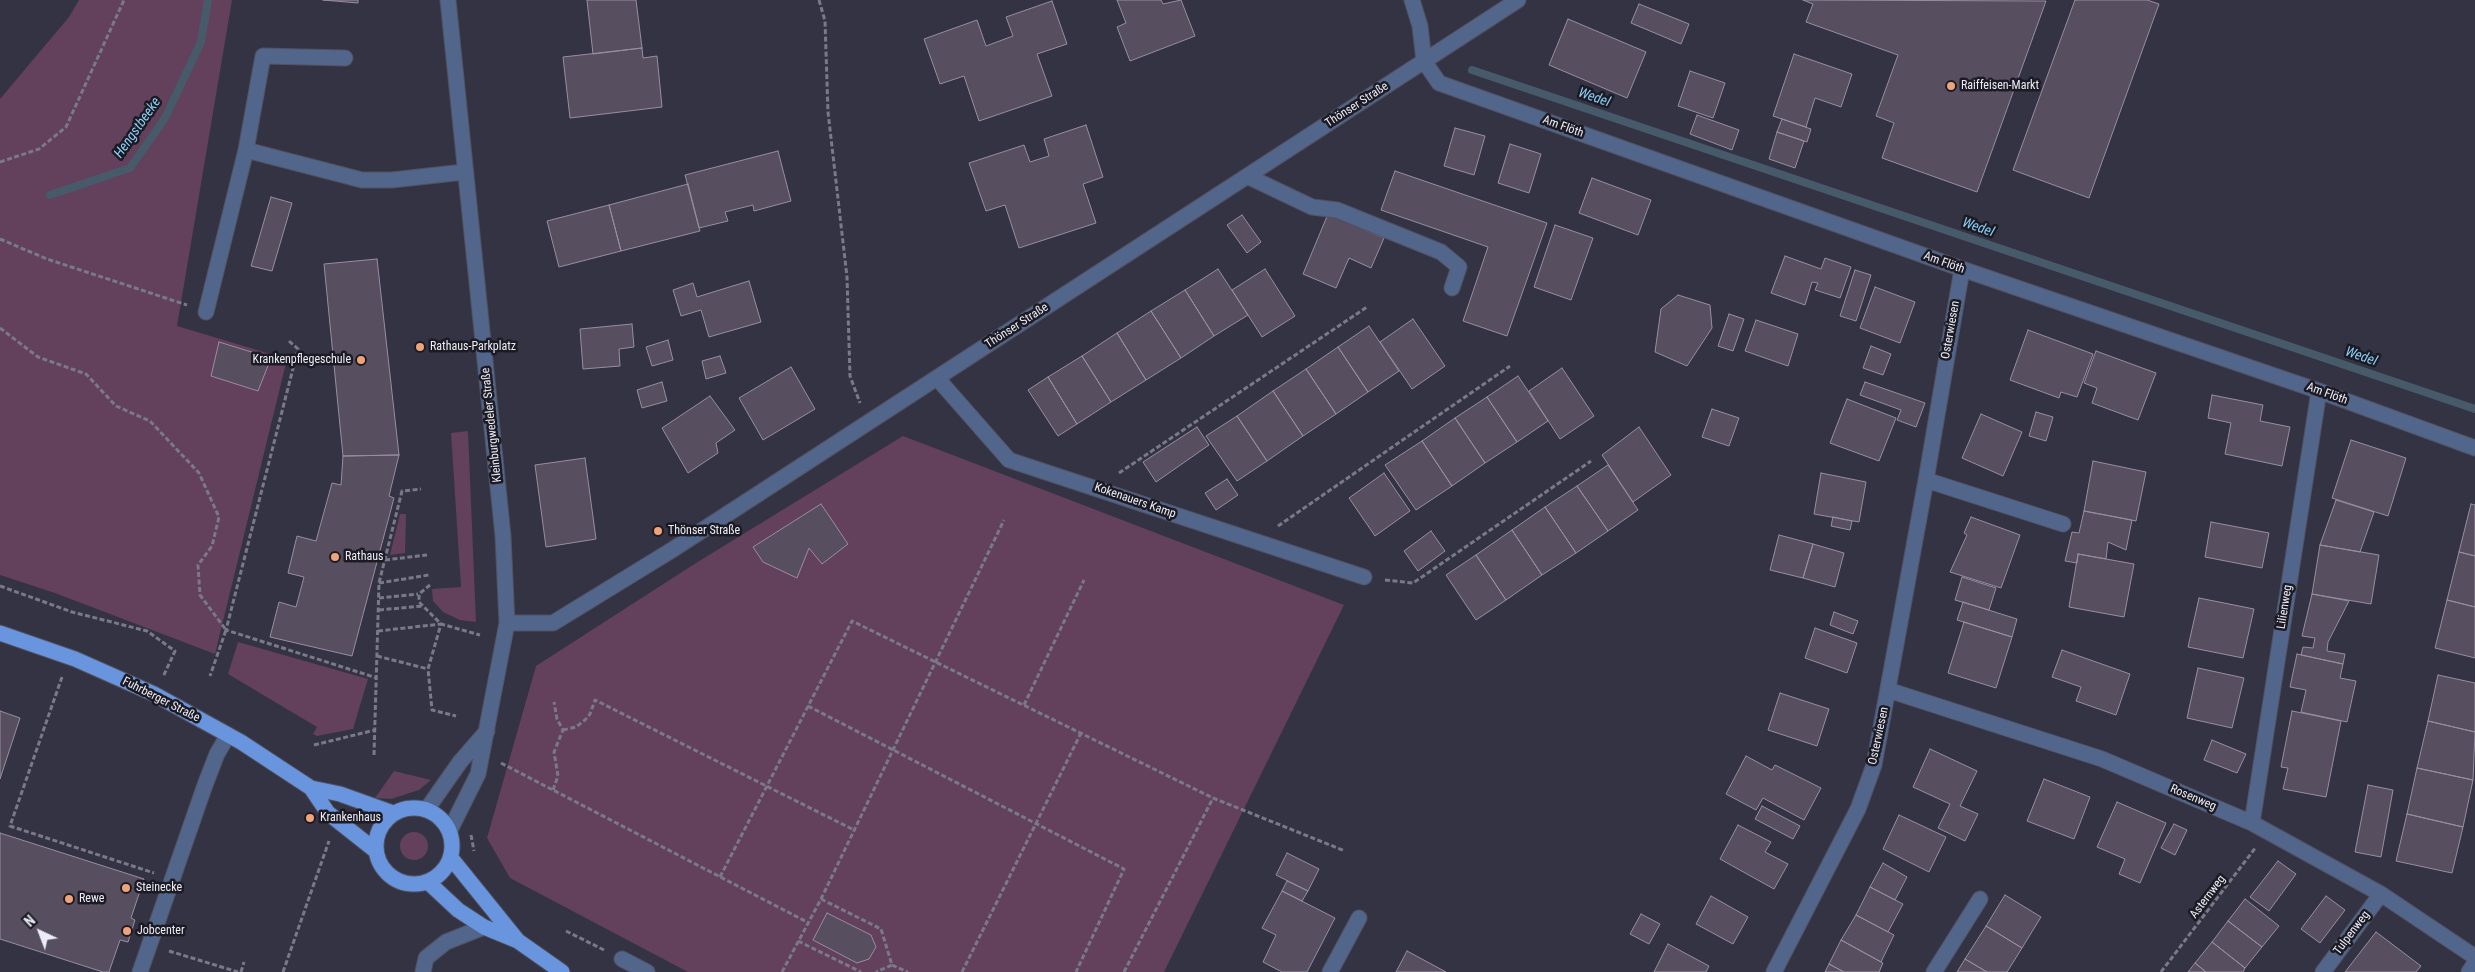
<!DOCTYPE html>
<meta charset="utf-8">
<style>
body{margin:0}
#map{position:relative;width:2475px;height:972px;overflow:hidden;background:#334;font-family:"Roboto Condensed",sans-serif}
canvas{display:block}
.north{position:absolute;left:15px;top:907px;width:50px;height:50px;-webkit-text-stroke:4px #1c1b24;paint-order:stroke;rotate:317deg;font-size:14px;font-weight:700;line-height:20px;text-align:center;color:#ececf8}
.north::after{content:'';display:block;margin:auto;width:18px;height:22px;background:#ececf8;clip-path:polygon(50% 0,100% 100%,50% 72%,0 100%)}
</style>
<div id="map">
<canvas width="2475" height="972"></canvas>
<div class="north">N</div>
</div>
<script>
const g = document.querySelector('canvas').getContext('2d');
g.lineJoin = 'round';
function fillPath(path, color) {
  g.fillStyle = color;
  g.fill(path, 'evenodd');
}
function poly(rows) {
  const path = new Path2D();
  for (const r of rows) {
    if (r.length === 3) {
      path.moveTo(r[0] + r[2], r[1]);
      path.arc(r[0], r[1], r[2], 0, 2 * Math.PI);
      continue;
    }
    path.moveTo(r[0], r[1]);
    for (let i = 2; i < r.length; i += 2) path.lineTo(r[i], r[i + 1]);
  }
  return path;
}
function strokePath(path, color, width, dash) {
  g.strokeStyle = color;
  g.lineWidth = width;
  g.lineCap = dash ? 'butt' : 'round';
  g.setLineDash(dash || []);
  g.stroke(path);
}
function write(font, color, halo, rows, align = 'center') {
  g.font = font + ' "Roboto Condensed",sans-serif';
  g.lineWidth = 5;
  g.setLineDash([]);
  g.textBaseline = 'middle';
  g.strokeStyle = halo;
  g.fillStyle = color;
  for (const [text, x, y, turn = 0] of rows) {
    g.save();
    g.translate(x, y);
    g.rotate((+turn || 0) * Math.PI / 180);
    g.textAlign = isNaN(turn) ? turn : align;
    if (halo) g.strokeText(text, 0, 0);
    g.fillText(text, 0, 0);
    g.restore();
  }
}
fillPath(poly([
 [79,0,232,0,177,326,287,359,215,654,55,593,0,575,0,99,69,17],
 [468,431,476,622,460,620,443,612,433,601,432,589,461,587,451,433],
 [903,436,1344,605,1164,972,688,972,510,878,487,838,536,666,696,563],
 [400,514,406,514,405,553,390,555],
 [238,642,368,679,353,729,317,736,313,734,317,727,228,674],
 [394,771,431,780,419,790,391,799,375,798],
 [414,846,14]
]), '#63405b');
strokePath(poly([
 [1472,70,2475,409],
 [50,195,130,168,165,118,201,42,208,0]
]), '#475a69', 8);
const building = poly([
 [323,0,358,0,358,3,323,0],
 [587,0,636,0,642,48,593,54,587,0],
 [1117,0,1161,0,1163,4,1181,0,1195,36,1130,61,1117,27,1126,23,1117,0],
 [1803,0,2046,1,1977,192,1882,158,1894,123,1876,116,1898,55,1806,22,1813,4,1803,0],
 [2075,0,2147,0,2159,4,2089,198,2013,170,2075,0],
 [1052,1,1067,44,1037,54,1052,96,979,121,964,76,940,84,924,39,977,20,986,46,1013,36,1006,17,1052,1],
 [1639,4,1689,24,1681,44,1631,23,1639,4],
 [1568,19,1646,52,1627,98,1549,65,1568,19],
 [642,48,643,58,657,56,662,107,570,118,563,57,642,48],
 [1794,54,1852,74,1841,107,1815,98,1806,127,1773,116,1794,54],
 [1690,71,1725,83,1713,118,1678,106,1690,71],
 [1697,115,1739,130,1732,150,1690,134,1697,115],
 [1782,119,1811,129,1807,142,1777,132,1782,119],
 [1086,125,1103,177,1083,184,1096,223,1019,248,1005,205,986,211,969,163,1024,145,1030,162,1049,156,1044,139,1086,125],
 [1455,128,1485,136,1474,175,1444,166,1455,128],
 [1777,132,1804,141,1795,168,1769,159,1777,132],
 [1510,144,1541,154,1529,193,1498,183,1510,144],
 [778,151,791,201,754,211,753,205,725,212,728,221,699,228,685,175,778,151],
 [1395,171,1547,223,1507,336,1463,321,1488,247,1381,210,1395,171],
 [1592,178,1651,200,1638,235,1579,213,1592,178],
 [688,184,700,231,621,251,609,205,688,184],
 [271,197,292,203,272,271,251,266,271,197],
 [609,205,621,251,559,267,547,221,609,205],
 [1328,214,1384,238,1371,268,1349,258,1336,288,1303,274,1328,214],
 [1242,215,1261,242,1247,253,1227,225,1242,215],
 [1555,225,1593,238,1571,300,1534,287,1555,225],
 [1785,256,1821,269,1825,258,1851,267,1840,298,1815,290,1818,283,1812,282,1805,305,1771,293,1785,256],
 [377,259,399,455,343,456,324,264,377,259],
 [1218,269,1248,315,1214,336,1185,290,1218,269],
 [1265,269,1295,316,1262,337,1232,290,1265,269],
 [1855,270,1871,275,1856,321,1840,316,1855,270],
 [749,281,761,322,709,337,701,310,681,316,673,290,693,283,697,297,749,281],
 [1875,287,1915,302,1900,343,1860,328,1875,287],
 [1185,290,1214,336,1181,358,1151,311,1185,290],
 [1678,295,1710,305,1712,328,1687,366,1655,352,1661,309,1678,295],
 [1151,311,1181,358,1146,380,1117,333,1151,311],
 [1729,314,1744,319,1733,351,1718,346,1729,314],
 [1413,319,1445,366,1412,389,1380,342,1413,319],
 [1756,320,1798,334,1788,366,1745,351,1756,320],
 [632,324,634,347,619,349,620,366,583,369,580,329,632,324],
 [1369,326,1399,371,1368,392,1338,347,1369,326],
 [2028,330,2093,354,2077,397,2061,392,2059,398,2010,380,2028,330],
 [1117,333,1146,380,1111,402,1082,356,1117,333],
 [668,340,673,360,652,366,646,347,668,340],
 [219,342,271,358,258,391,211,376,219,342],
 [1871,346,1891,354,1883,375,1863,368,1871,346],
 [1338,347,1368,392,1336,414,1306,369,1338,347],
 [2096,351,2156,373,2138,420,2092,403,2097,388,2084,383,2096,351],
 [720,356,726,373,706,379,702,361,720,356],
 [1082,356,1111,402,1077,424,1048,377,1082,356],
 [791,367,815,409,763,440,739,398,791,367],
 [1562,368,1594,416,1560,439,1529,391,1562,368],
 [1306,369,1336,414,1303,436,1273,391,1306,369],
 [1518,376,1548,421,1517,442,1487,397,1518,376],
 [1048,377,1077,424,1058,436,1028,390,1048,377],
 [662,382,667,401,642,408,637,390,662,382],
 [1865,382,1925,403,1916,427,1897,420,1901,410,1860,395,1865,382],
 [1273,391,1303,436,1267,461,1237,416,1273,391],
 [2212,395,2263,405,2260,421,2290,427,2282,466,2225,454,2231,423,2208,418,2212,395],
 [710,396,735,430,716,443,718,453,688,473,662,428,710,396],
 [1487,397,1517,442,1485,463,1455,418,1487,397],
 [1847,399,1896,418,1879,461,1830,443,1847,399],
 [1712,409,1739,418,1729,446,1702,437,1712,409],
 [2036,412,2053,417,2046,441,2029,436,2036,412],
 [1981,414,2022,432,2003,476,1962,458,1981,414],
 [1237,416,1267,461,1237,481,1206,436,1237,416],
 [1455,418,1485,463,1452,486,1422,441,1455,418],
 [1197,427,1209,445,1156,482,1143,462,1197,427],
 [1639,427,1671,475,1633,502,1602,455,1639,427],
 [2351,440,2406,458,2388,516,2332,498,2351,440],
 [1422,441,1452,486,1416,510,1385,465,1422,441],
 [399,455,389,496,394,498,352,656,270,637,279,602,296,607,304,577,288,573,297,536,316,541,332,483,341,485,343,456,399,455],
 [585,458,596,539,546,547,535,465,585,458],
 [2093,461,2146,472,2136,521,2084,511,2093,461],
 [1608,465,1638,510,1608,531,1577,486,1608,465],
 [1384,473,1410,511,1375,536,1349,498,1384,473],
 [1821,473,1866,482,1859,522,1814,514,1821,473],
 [1227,479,1238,495,1216,510,1205,493,1227,479],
 [1577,486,1608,531,1576,553,1545,507,1577,486],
 [2336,500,2374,512,2360,552,2320,545,2336,500],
 [821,504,848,544,822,564,809,548,797,578,763,562,753,547,821,504],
 [2471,504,2475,505,2475,556,2459,552,2471,504],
 [1545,507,1576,553,1542,575,1512,530,1545,507],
 [2084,511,2132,520,2126,550,2108,542,2106,559,2078,554,2077,563,2065,561,2072,532,2079,533,2084,511],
 [1833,517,1852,521,1850,530,1831,526,1833,517],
 [1971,517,2020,535,2001,588,1950,572,1967,535,1964,533,1971,517],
 [2211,522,2269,533,2262,568,2205,557,2211,522],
 [1512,530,1542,575,1506,600,1476,555,1512,530],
 [1431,531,1445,551,1418,571,1404,551,1431,531],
 [1779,535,1813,544,1803,578,1770,570,1779,535],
 [1813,544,1844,553,1835,587,1803,578,1813,544],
 [2320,545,2379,555,2371,604,2312,594,2320,545],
 [2459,552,2475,556,2475,607,2447,600,2459,552],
 [2078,554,2134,564,2124,617,2069,607,2078,554],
 [1476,555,1506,600,1476,620,1446,575,1476,555],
 [1962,577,1996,588,1989,610,1955,600,1962,577],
 [2312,594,2349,601,2328,642,2327,651,2345,654,2343,664,2301,655,2303,647,2313,648,2315,638,2302,636,2312,594],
 [2199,598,2254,609,2243,658,2188,647,2199,598],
 [2447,600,2475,607,2475,658,2435,648,2447,600],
 [1963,602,2017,619,2012,637,1957,620,1963,602],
 [1834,612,1858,621,1853,634,1830,625,1834,612],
 [1964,622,2012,637,1996,688,1948,673,1964,622],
 [1815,628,1857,643,1847,673,1805,658,1815,628],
 [2062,650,2130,674,2116,715,2076,701,2081,687,2052,677,2062,650],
 [2297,654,2343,664,2340,678,2356,681,2347,722,2301,712,2306,690,2290,687,2297,654],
 [2198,668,2244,678,2232,728,2187,718,2198,668],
 [2438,675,2475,683,2475,732,2428,721,2438,675],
 [1780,693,1829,709,1817,746,1768,730,1780,693],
 [0,711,20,718,0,779,0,711],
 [2292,711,2341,721,2326,797,2283,789,2288,768,2281,767,2292,711],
 [2428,721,2475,732,2473,780,2417,768,2428,721],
 [2212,740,2246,754,2237,773,2204,760,2212,740],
 [1930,749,1977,771,1960,806,1978,814,1965,841,1938,828,1950,804,1913,787,1930,749],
 [1746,756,1772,770,1775,765,1821,788,1804,820,1763,798,1756,810,1726,794,1746,756],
 [2417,768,2473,780,2463,827,2407,814,2417,768],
 [2044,779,2090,797,2074,839,2027,821,2044,779],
 [2368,785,2393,790,2381,857,2355,852,2368,785],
 [2117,802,2166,823,2140,883,2119,874,2125,859,2097,847,2117,802],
 [1762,806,1800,826,1793,839,1755,819,1762,806],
 [2407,814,2463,827,2452,873,2396,861,2407,814],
 [1899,815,1946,837,1929,872,1883,849,1899,815],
 [2174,824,2187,830,2175,855,2161,848,2174,824],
 [1738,825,1771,842,1765,852,1788,864,1774,889,1720,859,1738,825],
 [0,833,144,879,131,918,135,920,128,942,120,940,109,972,103,972,0,939,0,833],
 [1287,853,1319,869,1308,891,1276,875,1287,853],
 [2278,861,2296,874,2269,911,2250,897,2278,861],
 [1883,863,1907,877,1895,900,1870,887,1883,863],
 [1287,881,1308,891,1302,901,1282,891,1287,881],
 [1870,887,1903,904,1888,932,1856,915,1870,887],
 [1282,891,1335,918,1307,972,1282,972,1263,962,1276,935,1262,928,1282,891],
 [2005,895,2041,917,2022,948,1986,926,2005,895],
 [1711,896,1748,917,1733,944,1696,924,1711,896],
 [2326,896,2345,910,2320,943,2301,929,2326,896],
 [2245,899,2279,926,2262,947,2228,921,2245,899],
 [827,913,871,935,876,947,869,959,857,963,813,940,827,913],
 [1641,914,1660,924,1649,944,1630,934,1641,914],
 [1856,915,1894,935,1881,962,1841,940,1856,915],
 [2228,921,2262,947,2245,968,2212,942,2228,921],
 [1986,926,2022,948,2007,972,1987,972,1965,959,1986,926],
 [2376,932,2421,966,2416,972,2345,972,2376,932],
 [1841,940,1883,963,1879,972,1844,972,1829,964,1841,940],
 [2212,942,2245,968,2243,972,2206,972,2195,963,2212,942],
 [1668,944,1709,966,1706,972,1654,972,1668,944],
 [1407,951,1446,972,1396,972,1407,951],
 [1965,959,1987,972,1957,972,1965,959],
 [2195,963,2206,972,2188,972,2195,963],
 [1829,964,1844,972,1825,972,1829,964]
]);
fillPath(building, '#574e5f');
strokePath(building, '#988ea1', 1);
const minor = poly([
 [448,0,503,536,507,623,478,774,450,830],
 [1412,0,1420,26,1424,61,1439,83,1962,269,2319,391,2475,448],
 [246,150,263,56,345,58],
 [1247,176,1312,207,1337,210,1441,252,1459,267,1452,288],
 [206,312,246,150,362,180,392,180,464,172],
 [937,378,1009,460,1364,577],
 [1926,480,2063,524],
 [507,623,553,623,672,550,1518,0],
 [1888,690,2102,759,2252,823,2381,894,2475,957],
 [427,809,460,762,487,731],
 [2252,823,2319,391],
 [622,959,647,972],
 [140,972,205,785,217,754,228,735],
 [423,972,426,958,446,942,484,927],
 [1330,972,1359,918],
 [1774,972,1858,809,1874,765,1926,480,1962,269],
 [1934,972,1980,899],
 [2323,972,2381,894],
 [2469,972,2475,963]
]);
const major = poly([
 [0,633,75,659,154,694,241,742,311,788,340,794,393,813],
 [311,788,328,813,376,851],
 [414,846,38],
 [451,858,518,941],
 [428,882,458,910,484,927,518,941,562,972]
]);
strokePath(minor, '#515161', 17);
strokePath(major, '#515161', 17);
strokePath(poly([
 [819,0,825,21,828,112,847,277,850,376,860,403],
 [0,162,39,149,66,127,124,0],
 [0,239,47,259,187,305],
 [0,328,38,357,86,374,116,406,150,421,199,473,219,517,212,546,198,565,200,595,226,630,210,676],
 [289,341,298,349,226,630,377,678],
 [1119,473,1367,307],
 [1278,526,1510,366],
 [385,560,427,555],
 [1385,580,1413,583,1591,461],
 [379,583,429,575],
 [430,585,419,594,419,602,441,624,480,635],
 [0,586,72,612,147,631,175,651,163,677],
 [379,598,418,594],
 [379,610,423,606],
 [378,631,441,624,428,669,432,710,456,716],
 [377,656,428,669],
 [62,677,10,826,154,873],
 [1024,705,1084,580],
 [808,706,1124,869,1076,972],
 [563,730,576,727,585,720,590,714,595,700,854,830],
 [314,745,375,730],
 [374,755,379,583,402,491,421,489],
 [501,763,807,922],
 [553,790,558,776,554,752,563,730,557,719,554,702],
 [471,835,474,851],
 [720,877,852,621,1213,798,1345,851],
 [821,899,881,929,892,965,876,972],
 [566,931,604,950],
 [798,941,861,972],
 [169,951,238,972],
 [892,965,908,972],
 [241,972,244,962],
 [283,972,329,841],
 [782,972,821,899,1004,520],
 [962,972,1081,733],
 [1124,972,1213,798],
 [2161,972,2256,847]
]), '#797988', 3, [5, 2.5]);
strokePath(minor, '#51668a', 15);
strokePath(major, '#6995de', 15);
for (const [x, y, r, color] of [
 [1951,86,5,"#efa378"],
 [420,347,5,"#efa378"],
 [361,360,5,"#efa378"],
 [658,531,5,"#efa378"],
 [335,557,5,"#efa378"],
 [310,818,5,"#efa378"],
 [126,888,5,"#efa378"],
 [69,899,5,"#efa378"],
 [127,931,5,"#efa378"]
]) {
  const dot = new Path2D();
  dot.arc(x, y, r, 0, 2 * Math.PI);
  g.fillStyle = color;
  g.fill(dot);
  strokePath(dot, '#1c1b24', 2);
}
write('12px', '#ececf8', '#1c1b24', [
 ["Raiffeisen-Markt",1961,86],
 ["Rathaus-Parkplatz",430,347],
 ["Krankenpflegeschule",351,360,"right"],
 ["Thönser Straße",668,531],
 ["Rathaus",345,557],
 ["Krankenhaus",320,818],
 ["Steinecke",136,888],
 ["Rewe",79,899],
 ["Jobcenter",137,931]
], 'left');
write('12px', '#ececf8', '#1c1b24', [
 ["Thönser Straße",1357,105,-33],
 ["Am Flöth",1563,127,20],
 ["Am Flöth",1944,263,20],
 ["Thönser Straße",1017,326,-33],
 ["Osterwiesen",1951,330,-80],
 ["Am Flöth",2327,394,20],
 ["Kleinburgwedeler Straße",492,425,-96],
 ["Kokenauers Kamp",1135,501,19],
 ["Lilienweg",2285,607,-81],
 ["Fuhrberger Straße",161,700,27],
 ["Osterwiesen",1879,736,-78],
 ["Rosenweg",2193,798,23],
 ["Asternweg",2208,897,-53],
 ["Tulpenweg",2352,933,-53]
]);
write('italic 14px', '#8acef6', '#1c1b24', [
 ["Wedel",1594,98,19],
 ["Hengstbeeke",138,128,-55],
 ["Wedel",1978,228,19],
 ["Wedel",2361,357,19]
]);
</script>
